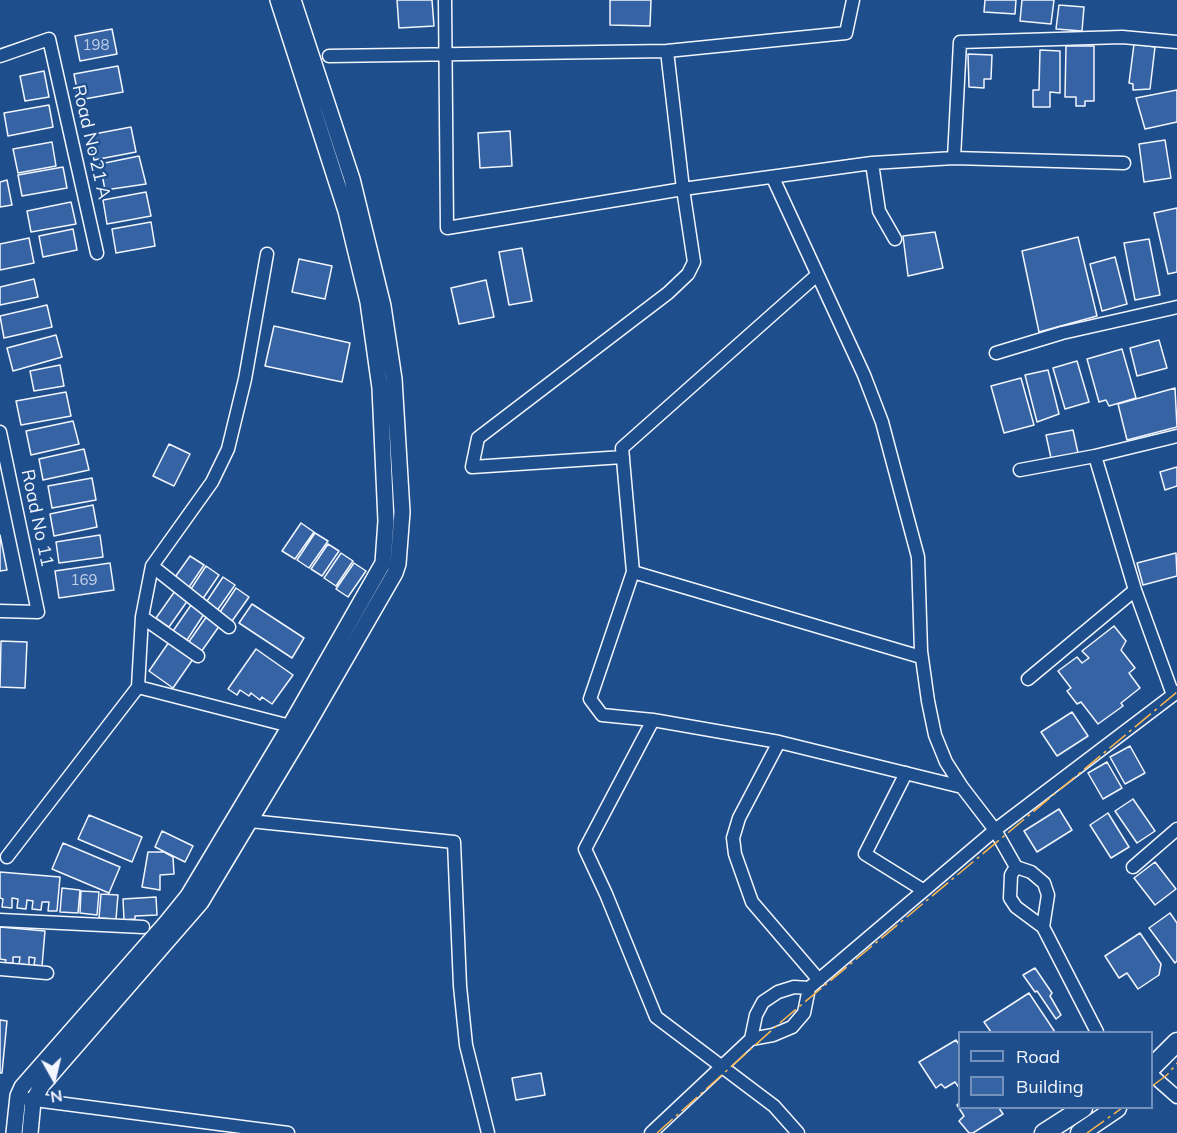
<!DOCTYPE html>
<style>
body{margin:0}
#map{position:relative;width:1177px;height:1133px;overflow:hidden;background:#1f4e8c;font-family:Mulish,sans-serif}
canvas{display:block}
.legend{position:absolute;left:958px;top:1031px;width:195px;height:78px;box-sizing:border-box;background:#1f4e8c;border:2px solid #7391ba;margin:0;padding:8px 10px;list-style:none;font-size:18px;color:#f2f6ff}
.legend li{display:flex;align-items:center;gap:12px;height:30px}
.legend b{width:30px;border:2px solid #7391ba}
.north{position:absolute;left:24px;top:1049px;width:60px;height:60px;-webkit-text-stroke:4px #1f4e8c;paint-order:stroke;rotate:172deg;font-size:16px;font-weight:700;line-height:24px;text-align:center;color:#f2f6ff}
.north::after{content:'';display:block;margin:auto;width:21px;height:27px;background:#f2f6ff;clip-path:polygon(50% 0,100% 100%,50% 72%,0 100%)}
</style>
<div id="map">
<canvas width="1177" height="1133"></canvas>
<ul class="legend">
<li><b style="height:8px;background:#1f4e8c"></b>Road</li>
<li><b style="height:16px;background:#3563a3"></b>Building</li>
</ul>
<div class="north">N</div>
</div>
<script>
const g = document.querySelector('canvas').getContext('2d');
g.lineJoin = 'round';
function fillPath(path, color) {
  g.fillStyle = color;
  g.fill(path, 'evenodd');
}
function poly(rows) {
  const path = new Path2D();
  for (const r of rows) {
    path.moveTo(r[0], r[1]);
    for (let i = 2; i < r.length; i += 2) path.lineTo(r[i], r[i + 1]);
  }
  return path;
}
function strokePath(path, color, width, dash) {
  g.strokeStyle = color;
  g.lineWidth = width;
  g.lineCap = dash ? 'butt' : 'round';
  g.setLineDash(dash || []);
  g.stroke(path);
}
function write(font, color, halo, rows, align = 'center') {
  g.font = font + ' Mulish,sans-serif';
  g.lineWidth = 4.5;
  g.setLineDash([]);
  g.textBaseline = 'middle';
  g.strokeStyle = halo;
  g.fillStyle = color;
  for (const [text, x, y, turn = 0] of rows) {
    g.save();
    g.translate(x, y);
    g.rotate((+turn || 0) * Math.PI / 180);
    g.textAlign = isNaN(turn) ? turn : align;
    if (halo) g.strokeText(text, 0, 0);
    g.fillText(text, 0, 0);
    g.restore();
  }
}
const building = poly([
 [397,0,432,0,434,26,399,28,397,0],
 [610,0,651,0,650,26,610,25,610,0],
 [985,0,1016,0,1015,14,984,12,985,0],
 [1022,0,1054,0,1051,24,1020,21,1022,0],
 [1059,5,1084,7,1082,31,1056,29,1059,5],
 [112,29,117,54,80,61,75,36,112,29],
 [1134,44,1155,47,1150,89,1133,90,1133,84,1129,83,1134,44],
 [1066,46,1094,46,1094,101,1085,101,1085,106,1076,106,1076,97,1065,97,1066,46],
 [1040,50,1060,51,1060,93,1050,92,1050,107,1033,107,1033,90,1039,90,1040,50],
 [968,54,992,55,991,79,984,79,984,88,969,87,968,54],
 [118,66,123,92,79,100,74,74,118,66],
 [44,71,49,97,25,101,20,76,44,71],
 [1177,90,1177,122,1145,129,1136,98,1177,90],
 [49,105,53,127,8,136,4,113,49,105],
 [131,127,136,152,94,160,89,135,131,127],
 [510,131,512,166,480,168,478,133,510,131],
 [1165,140,1171,178,1144,182,1139,144,1165,140],
 [52,142,56,166,18,173,13,149,52,142],
 [139,156,146,184,105,190,100,164,139,156],
 [63,167,67,188,22,196,18,175,63,167],
 [7,180,12,205,0,207,0,182,7,180],
 [146,192,151,216,107,224,103,200,146,192],
 [71,202,76,224,31,232,27,211,71,202],
 [1177,208,1177,272,1168,274,1154,213,1177,208],
 [151,222,155,246,116,253,112,229,151,222],
 [73,229,77,250,43,257,39,236,73,229],
 [935,232,943,268,908,276,903,236,935,232],
 [1078,237,1097,316,1039,332,1022,251,1078,237],
 [29,238,34,263,0,270,0,244,29,238],
 [1149,239,1160,295,1135,300,1124,243,1149,239],
 [522,248,532,301,509,305,499,252,522,248],
 [1115,257,1127,304,1102,311,1090,264,1115,257],
 [299,259,332,266,325,299,292,292,299,259],
 [34,279,38,297,0,305,0,287,34,279],
 [486,280,494,317,459,324,451,288,486,280],
 [47,305,52,327,4,338,0,316,47,305],
 [274,326,350,343,342,382,265,366,274,326],
 [56,335,62,357,13,371,7,348,56,335],
 [1159,340,1167,368,1137,376,1130,348,1159,340],
 [1122,349,1136,398,1109,406,1106,400,1099,402,1087,359,1122,349],
 [1077,361,1089,402,1065,409,1053,368,1077,361],
 [60,365,64,386,34,391,30,371,60,365],
 [1048,370,1059,414,1037,422,1025,375,1048,370],
 [1021,378,1034,425,1004,433,991,386,1021,378],
 [1175,388,1177,427,1127,440,1118,404,1175,388],
 [66,392,71,416,21,425,16,401,66,392],
 [73,421,79,444,31,455,26,431,73,421],
 [1073,430,1078,453,1051,458,1046,435,1073,430],
 [169,444,190,454,174,486,153,476,169,444],
 [84,449,89,470,43,480,39,459,84,449],
 [1177,467,1177,486,1165,490,1160,472,1177,467],
 [92,478,96,500,52,508,48,486,92,478],
 [93,505,97,527,54,536,50,514,93,505],
 [301,523,314,532,295,559,282,551,301,523],
 [315,533,328,541,309,568,297,560,315,533],
 [0,535,7,570,0,571,0,535],
 [100,535,103,557,59,563,56,542,100,535],
 [328,544,339,551,322,576,311,569,328,544],
 [341,553,353,561,336,586,324,578,341,553],
 [1176,553,1177,576,1143,585,1137,563,1176,553],
 [190,556,204,565,187,590,173,580,190,556],
 [110,563,114,590,59,598,55,571,110,563],
 [354,563,366,571,348,597,336,589,354,563],
 [206,566,219,575,202,600,189,592,206,566],
 [223,577,235,585,216,612,205,604,223,577],
 [236,588,249,597,230,624,218,615,236,588],
 [175,591,188,600,169,627,156,618,175,591],
 [252,604,304,638,292,658,239,623,252,604],
 [191,605,204,614,187,640,173,631,191,605],
 [207,616,220,625,201,652,188,643,207,616],
 [1114,626,1126,641,1121,650,1135,668,1129,673,1140,688,1121,703,1123,706,1098,724,1081,702,1077,704,1067,691,1071,688,1058,671,1077,657,1082,663,1089,658,1082,651,1114,626],
 [1,641,27,642,25,688,0,687,1,641],
 [169,642,193,659,173,688,149,671,169,642],
 [256,649,293,675,272,704,262,697,260,700,251,693,249,696,240,690,237,695,228,689,256,649],
 [1072,712,1088,736,1057,756,1041,732,1072,712],
 [1130,746,1145,773,1125,784,1110,757,1130,746],
 [1107,762,1122,788,1103,799,1088,773,1107,762],
 [1133,799,1155,831,1137,843,1115,811,1133,799],
 [1059,809,1072,830,1037,852,1024,831,1059,809],
 [1108,813,1129,847,1111,858,1090,825,1108,813],
 [89,815,142,837,132,862,78,839,89,815],
 [162,831,193,846,185,862,155,847,162,831],
 [63,843,120,867,109,893,52,869,63,843],
 [148,852,164,852,173,857,174,874,160,875,160,890,142,887,148,852],
 [1155,862,1176,889,1155,905,1134,878,1155,862],
 [0,872,60,877,57,911,48,911,49,902,42,902,41,910,32,909,33,901,27,900,26,909,17,908,18,899,12,898,12,908,2,907,3,899,0,898,0,872],
 [62,888,80,890,78,913,60,912,62,888],
 [81,891,99,892,97,915,80,913,81,891],
 [101,894,118,895,116,919,99,918,101,894],
 [156,897,157,915,135,916,135,919,124,920,123,899,156,897],
 [1170,913,1177,923,1177,961,1175,963,1149,928,1170,913],
 [0,927,45,931,42,966,34,965,35,958,29,957,29,965,19,964,20,957,13,957,13,963,5,963,6,960,0,959,0,927],
 [1140,933,1161,964,1159,975,1138,989,1127,973,1119,978,1105,956,1140,933],
 [1035,968,1052,993,1050,996,1061,1015,1056,1019,1037,991,1035,992,1023,975,1035,968],
 [1029,993,1055,1032,991,1032,984,1022,1029,993],
 [0,1020,7,1021,2,1073,0,1073,0,1020],
 [956,1040,960,1046,960,1089,955,1082,945,1088,941,1084,936,1088,919,1062,956,1040],
 [541,1073,545,1095,516,1100,512,1078,541,1073],
 [960,1102,960,1108,999,1108,1003,1114,973,1133,969,1133,959,1121,964,1116,957,1105,960,1102]
]);
fillPath(building, '#3563a3');
strokePath(building, '#f2f6ff', 1.5);
const minor = poly([
 [445,0,447,228,683,189,872,163,954,158,1124,163],
 [0,56,49,39,97,253],
 [329,56,667,51,846,33,853,0],
 [954,158,960,42,1122,37,1177,42],
 [872,163,879,211,895,239],
 [773,178,864,375,882,422,918,557,921,651,928,701,935,735,946,762,962,787,995,830,1016,867,1031,872,1044,883,1048,895,1043,927],
 [267,254,245,379,228,449,212,482,152,566,142,617,138,687,298,728],
 [817,275,622,448,633,572,590,699,602,715,653,720,779,742,962,787],
 [996,353,1062,333,1177,307],
 [0,432,38,612,0,611],
 [1095,456,1135,590,1173,695],
 [623,457,472,467,478,438,668,293,688,274,694,262,683,189,667,51],
 [1020,470,1095,456,1177,436],
 [152,566,229,627],
 [633,572,921,657],
 [142,617,198,656],
 [1028,679,1135,590],
 [653,720,585,849,606,894,656,1017,774,1106,798,1133],
 [779,742,739,818,733,838,735,854,752,902,819,980],
 [906,773,865,854,923,890],
 [250,821,454,842,460,986,466,1045,488,1133],
 [7,857,138,687],
 [1016,867,1011,875,1010,898,1016,907,1043,927,1097,1032],
 [1133,867,1177,829],
 [0,920,143,927],
 [0,969,47,973],
 [751,1039,773,1035,792,1027,804,1013,809,988],
 [1152,1075,1177,1097],
 [27,1099,288,1133],
 [651,1133,751,1039,756,1015,763,1002,778,992,794,987,809,988,995,830,1177,692]
]);
const tertiary = poly([
 [14,1133,18,1096,22,1087,167,922,188,896,290,726,383,563,386,521,380,388,368,302,346,211,278,0],
 [30,1133,33,1101,42,1085,201,902,305,729,395,573,398,564,402,512,394,379,383,306,352,179,293,0]
]);
const secondary = poly([
 [1152,1067,1177,1042],
 [1044,1133,1083,1108],
 [1080,1133,1117,1108]
]);
strokePath(minor, '#f2f6ff', 15);
strokePath(tertiary, '#f2f6ff', 18);
strokePath(secondary, '#f2f6ff', 21);
strokePath(minor, '#1f4e8c', 12);
strokePath(tertiary, '#1f4e8c', 15);
strokePath(secondary, '#1f4e8c', 18);
strokePath(poly([
 [1152,1086,1167,1075,1177,1063],
 [657,1133,782,1021,1177,692],
 [1087,1133,1122,1108]
]), '#ffb74d', 1.5, [21, 4.5, 3, 4.5]);
write('15px', '#c3d1e8', null, [
 ["198",96,45],
 ["169",84,580]
]);
write('18px', '#f2f6ff', '#1f4e8c', [
 ["Road No 21 A",91,142,77],
 ["Road No 11",37,518,78]
]);
</script>
